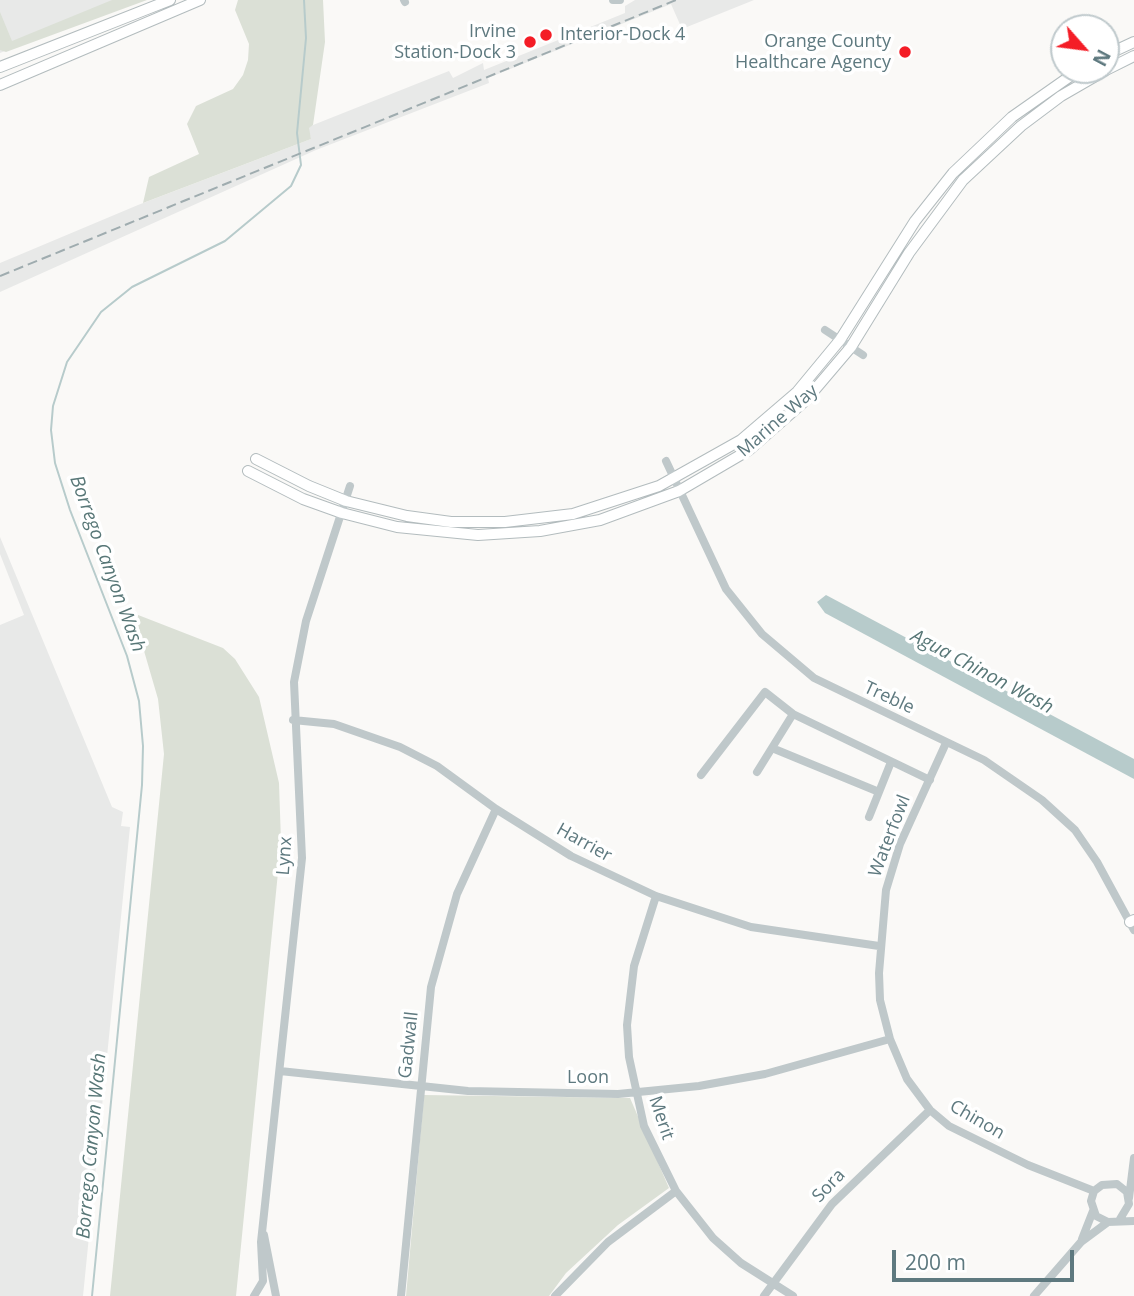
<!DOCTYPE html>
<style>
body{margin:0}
#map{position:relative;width:1134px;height:1296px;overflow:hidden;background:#faf9f7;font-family:"Open Sans",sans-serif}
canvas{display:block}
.north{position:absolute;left:1050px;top:14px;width:70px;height:70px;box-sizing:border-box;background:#fff;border:2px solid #bfc9cc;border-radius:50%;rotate:118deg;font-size:19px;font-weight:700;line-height:28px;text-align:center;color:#5e797f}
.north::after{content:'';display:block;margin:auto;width:24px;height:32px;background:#f41d26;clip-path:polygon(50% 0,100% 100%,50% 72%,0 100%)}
.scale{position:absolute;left:892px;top:1250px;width:182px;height:32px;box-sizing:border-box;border:4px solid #5e797f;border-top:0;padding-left:9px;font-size:21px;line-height:24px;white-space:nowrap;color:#5e797f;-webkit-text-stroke:5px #fff;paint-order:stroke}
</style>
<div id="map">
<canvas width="1134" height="1296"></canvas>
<div class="north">N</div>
<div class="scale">200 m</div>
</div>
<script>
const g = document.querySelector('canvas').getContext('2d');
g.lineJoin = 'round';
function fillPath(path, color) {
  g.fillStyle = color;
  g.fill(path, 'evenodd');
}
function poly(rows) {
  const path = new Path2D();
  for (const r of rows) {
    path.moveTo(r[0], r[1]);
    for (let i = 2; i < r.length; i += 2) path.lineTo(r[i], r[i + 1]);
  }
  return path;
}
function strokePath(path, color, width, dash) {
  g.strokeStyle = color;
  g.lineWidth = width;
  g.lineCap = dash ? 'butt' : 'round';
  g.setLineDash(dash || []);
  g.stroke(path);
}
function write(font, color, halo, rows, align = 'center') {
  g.font = font + ' "Open Sans",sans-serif';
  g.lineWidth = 7;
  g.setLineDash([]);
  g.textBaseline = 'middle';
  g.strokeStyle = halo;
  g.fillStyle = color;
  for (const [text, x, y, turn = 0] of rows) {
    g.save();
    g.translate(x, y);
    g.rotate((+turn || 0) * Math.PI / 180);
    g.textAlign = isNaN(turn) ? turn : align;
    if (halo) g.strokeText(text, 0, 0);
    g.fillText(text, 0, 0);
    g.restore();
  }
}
fillPath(poly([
 [0,0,135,0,0,53],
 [635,0,754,0,682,29,671,4,488,78,489,83,316,150,0,292,0,263,138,205,311,139,308,128,313,125,449,71,453,78,483,63,484,70,625,13,625,6],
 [0,537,112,807,123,812,121,826,130,827,83,1296,0,1296,0,625,24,615,0,554]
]), '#e8e9e8');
fillPath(poly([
 [112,0,147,0,6,52,0,50,0,12,12,41],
 [238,0,323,0,325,42,313,125,309,128,311,139,143,203,149,177,199,154,187,124,196,106,233,89,243,75,248,60,249,44,235,10],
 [133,613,223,648,235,659,259,697,279,783,281,842,236,1296,110,1296,164,754,158,699],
 [424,1095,630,1098,669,1188,618,1225,566,1273,549,1296,406,1296]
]), '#dbe0d6');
fillPath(poly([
 [826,595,1134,759,1134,779,825,613,817,602]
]), '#b7cbcb');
strokePath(poly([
 [92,1296,142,785,143,746,139,701,127,656,70,510,55,463,51,430,53,406,67,362,101,312,132,287,225,241,291,186,301,165,297,133,306,38,304,0]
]), '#b7cbcb', 2);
const major = poly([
 [1106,55,1134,42],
 [0,67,170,0],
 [1106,70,1134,56],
 [0,85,200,0],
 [256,459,309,486,346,501,407,516,451,522,505,522,573,514,659,486,741,440,797,392,840,340,915,221,953,173,1012,117,1079,70],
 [248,471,303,499,342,513,397,527,478,535,540,531,600,520,679,491,749,450,806,400,851,347,909,253,963,180,1021,126,1061,96,1106,70],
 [1130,922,1134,920]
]);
strokePath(major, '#b3bcbe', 12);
strokePath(poly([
 [404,0,405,2],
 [613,0,620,0],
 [825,330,863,355],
 [666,461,726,589,762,634,814,678,984,760,1042,800,1075,830,1097,862,1134,930],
 [293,720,334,724,400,747,437,766,496,809,571,856,656,896,751,927,879,946],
 [946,743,900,844,886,890,879,973,880,1000,890,1039,907,1079,930,1110,949,1126,1028,1165,1094,1191],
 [772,748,879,792],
 [757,772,793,714],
 [701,775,765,692,793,714,930,780],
 [869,817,891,762],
 [656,896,634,966,627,1025,629,1057,644,1126,676,1191,713,1238,741,1263,793,1296],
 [280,1071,468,1091,618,1094,699,1086,765,1074,890,1039],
 [1129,1198,1134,1158],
 [1120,1219,1129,1204,1127,1192,1117,1184,1102,1185,1094,1191,1091,1201,1096,1216,1108,1222,1134,1221],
 [264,1235,276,1296],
 [1082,1239,1093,1211],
 [254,1296,263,1281,261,1242,302,858,294,682,306,621,350,486],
 [401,1296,431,987,457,894,496,809],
 [555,1296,608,1242,676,1191],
 [764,1296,832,1204,930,1110],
 [1034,1296,1081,1242,1108,1222]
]), '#bfc8ca', 8);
strokePath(major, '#fff', 10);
strokePath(poly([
 [0,276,676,0]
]), '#9facaf', 2, [10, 5]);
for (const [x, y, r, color] of [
 [546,35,7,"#f41d26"],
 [530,42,7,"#f41d26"],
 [905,52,7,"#f41d26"]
]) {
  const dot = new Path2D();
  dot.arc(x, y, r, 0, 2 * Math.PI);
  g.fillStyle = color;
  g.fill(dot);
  strokePath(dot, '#fff', 2.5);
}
write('18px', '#5e797f', '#fff', [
 ["Irvine",516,32],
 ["Station-Dock 3",516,53],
 ["Interior-Dock 4",560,35,"left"],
 ["Orange County",891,42],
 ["Healthcare Agency",891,63]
], 'right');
write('18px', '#5e797f', '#fff', [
 ["Marine Way",778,421,-41],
 ["Treble",889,698,25],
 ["Waterfowl",890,836,-69],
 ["Harrier",584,843,29],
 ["Lynx",285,856,-86],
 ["Gadwall",409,1045,-84],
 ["Loon",588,1078],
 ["Merit",661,1118,71],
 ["Chinon",977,1120,30],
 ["Sora",829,1186,-46]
]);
write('italic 19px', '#587777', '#fff', [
 ["Borrego Canyon Wash",107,564,70],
 ["Agua Chinon Wash",982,672,28],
 ["Borrego Canyon Wash",92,1146,-85]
]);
</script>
